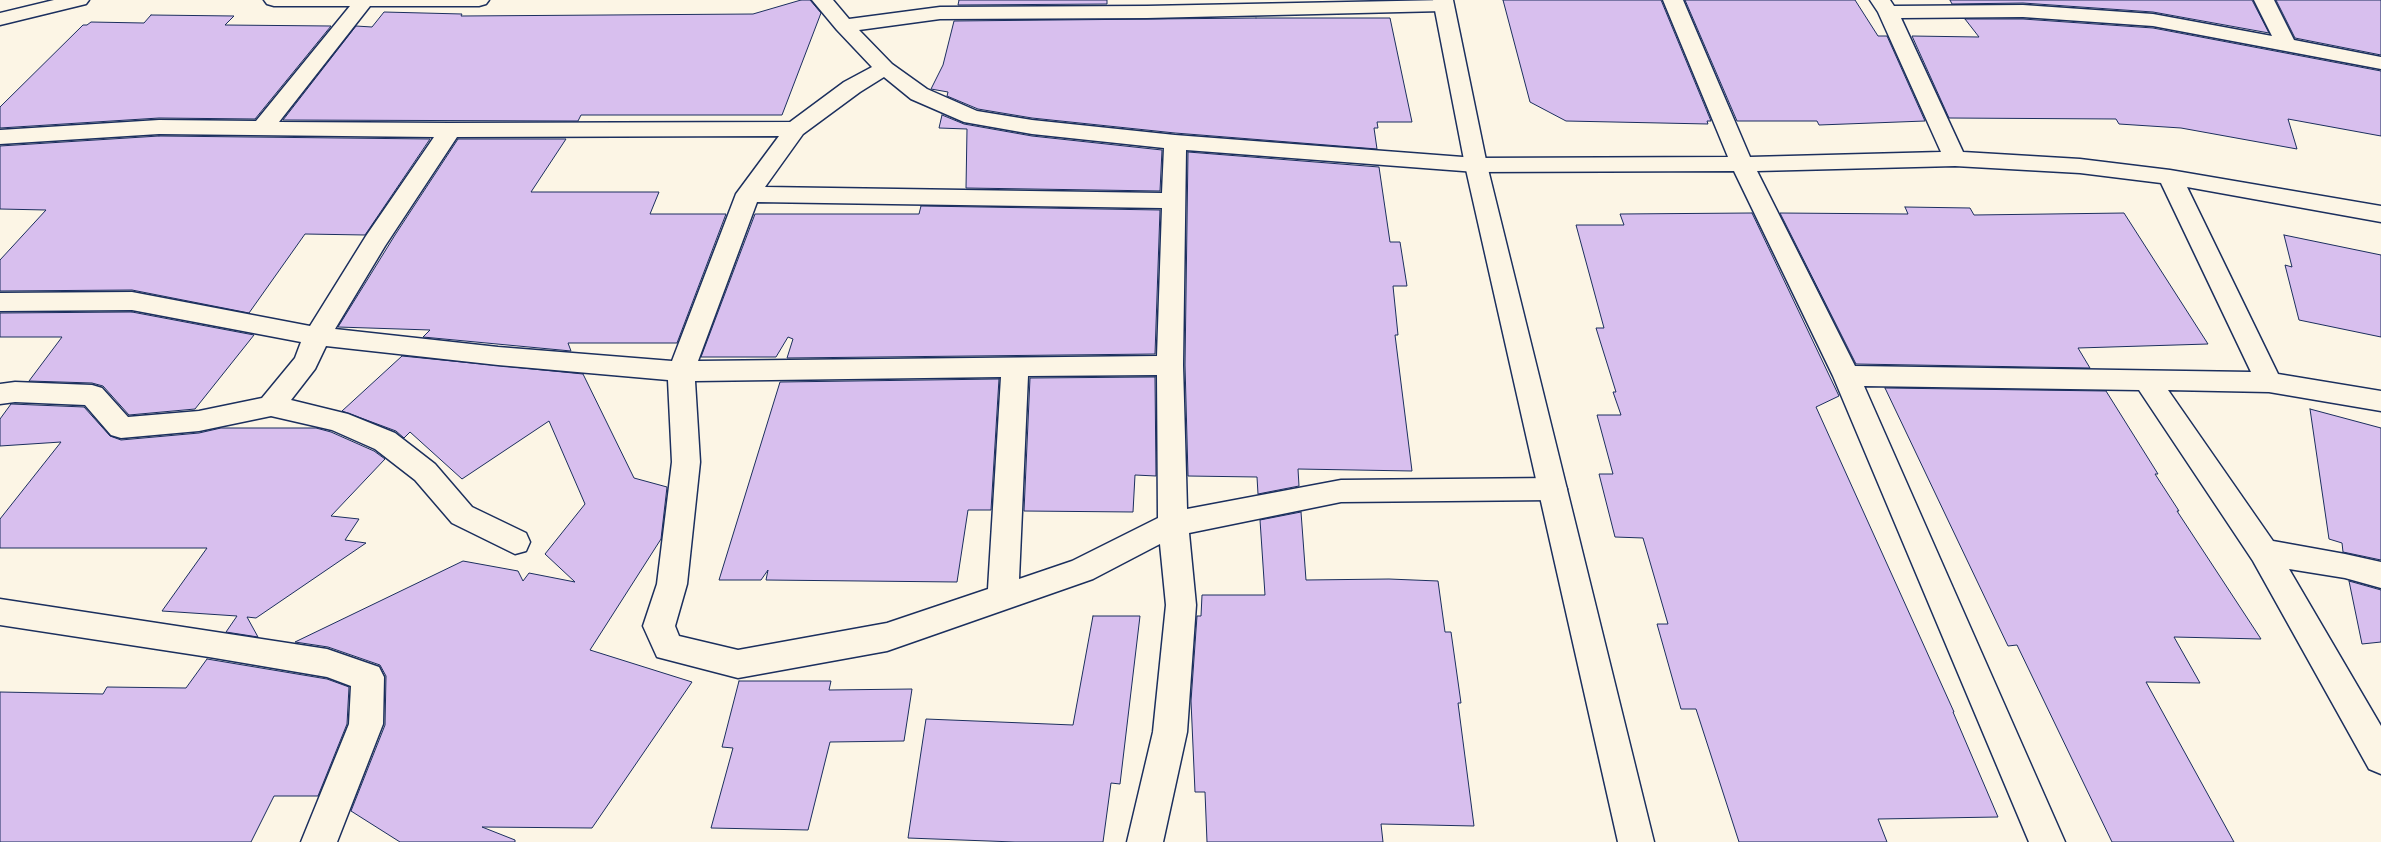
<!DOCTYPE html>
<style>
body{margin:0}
canvas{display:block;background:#fcf5e5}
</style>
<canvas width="2381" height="842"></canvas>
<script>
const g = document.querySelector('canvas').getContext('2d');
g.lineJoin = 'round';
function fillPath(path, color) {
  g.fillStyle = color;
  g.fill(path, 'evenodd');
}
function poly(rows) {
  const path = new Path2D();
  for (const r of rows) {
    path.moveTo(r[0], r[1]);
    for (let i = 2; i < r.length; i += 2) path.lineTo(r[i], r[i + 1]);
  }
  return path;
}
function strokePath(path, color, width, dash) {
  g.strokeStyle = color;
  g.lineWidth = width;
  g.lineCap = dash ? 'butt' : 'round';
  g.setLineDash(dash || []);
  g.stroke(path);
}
const building = poly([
 [801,0,810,0,821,13,782,115,581,115,578,121,283,120,356,26,372,27,384,12,462,14,461,16,753,14,801,0],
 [959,0,1107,0,1107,4,958,5,959,0],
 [1503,0,1661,0,1711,121,1707,121,1708,124,1566,121,1530,102,1503,0],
 [1685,0,1855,0,1878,36,1887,36,1925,121,1819,125,1817,121,1737,121,1685,0],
 [1950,0,2252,0,2269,33,2153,12,2023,3,1952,4,1950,0],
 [2276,0,2381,0,2381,55,2295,38,2276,0],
 [151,15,234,16,225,25,331,26,255,119,159,118,0,128,0,107,83,25,87,25,91,22,144,23,151,15],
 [1256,18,1390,18,1412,122,1377,122,1378,128,1374,128,1377,149,1175,133,1032,118,978,109,947,96,948,92,931,89,943,65,954,21,1256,18],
 [1965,19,2023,19,2153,28,2381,71,2381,136,2288,119,2297,149,2181,128,2119,124,2116,119,1949,118,1912,36,1979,37,1965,19],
 [942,115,964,124,1032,136,1162,150,1160,191,966,188,967,129,939,128,942,115],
 [159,136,430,139,365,235,305,234,249,313,132,290,0,291,0,260,46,210,0,209,0,146,159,136],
 [458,139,566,139,531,192,659,192,650,214,726,214,677,343,568,343,571,351,423,337,430,330,338,327,395,235,458,139],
 [1188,152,1379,167,1390,242,1400,242,1407,286,1393,286,1398,335,1395,335,1412,471,1298,469,1299,486,1258,494,1257,477,1188,476,1185,365,1188,152],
 [921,206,1160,210,1155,354,787,358,793,339,788,337,776,357,701,357,755,214,919,214,921,206],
 [1905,207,1970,208,1974,215,2124,213,2208,344,2078,348,2090,368,1856,364,1780,213,1908,214,1905,207],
 [1752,213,1839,396,1816,407,1954,712,1953,712,1998,817,1878,819,1887,842,1739,842,1696,709,1681,709,1657,624,1668,624,1643,538,1615,537,1599,474,1613,474,1597,415,1621,415,1613,392,1616,392,1596,328,1604,328,1576,225,1624,225,1620,214,1752,213],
 [2284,235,2381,255,2381,337,2299,320,2285,265,2292,267,2284,235],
 [132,312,254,335,195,409,129,415,103,386,92,383,29,381,62,337,0,337,0,313,132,312],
 [402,356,583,374,634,478,667,487,661,539,590,650,692,682,592,828,482,827,515,840,515,842,400,842,351,811,385,725,386,676,380,665,328,647,295,642,463,561,518,571,523,581,529,573,575,582,545,554,585,504,549,421,462,479,410,432,404,438,396,431,342,411,402,356],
 [1155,377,1156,476,1135,475,1133,512,1024,511,1030,378,1155,377],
 [999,379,991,510,968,510,957,582,766,580,768,570,761,580,719,580,780,382,999,379],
 [1885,388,2106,391,2158,474,2155,474,2179,511,2177,511,2261,639,2174,637,2200,683,2146,682,2234,842,2112,842,2017,645,2008,646,1885,388],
 [11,404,84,407,110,436,121,440,199,433,221,428,316,428,331,432,374,451,385,459,331,516,359,519,345,540,366,543,256,618,247,617,258,637,226,632,237,616,162,611,207,548,0,548,0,519,61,442,0,446,0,419,11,404],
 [2310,409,2381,428,2381,560,2343,552,2342,543,2329,539,2310,409],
 [1301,512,1306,580,1389,579,1438,581,1445,632,1451,632,1461,703,1458,703,1474,826,1381,824,1383,842,1207,842,1205,792,1195,792,1191,701,1197,616,1201,616,1202,595,1265,595,1260,520,1301,512],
 [2349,581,2381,590,2381,642,2362,644,2349,581],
 [1093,616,1140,616,1120,784,1111,783,1103,842,1015,842,908,838,926,719,1073,725,1093,616],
 [207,659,327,679,349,687,347,724,318,796,274,796,251,842,0,842,0,692,103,694,107,687,186,688,207,659],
 [739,681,831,681,829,690,912,689,904,741,830,742,808,830,711,828,733,748,722,747,739,681]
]);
fillPath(building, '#d8bfee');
strokePath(building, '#1b2f5e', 1);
const street = poly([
 [54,0,89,0,86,4,0,25,0,13,54,0],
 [264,0,489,0,486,4,479,6,370,6,279,122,450,123,790,122,844,82,872,67,837,30,812,0,833,0,849,19,940,7,1147,6,1447,0,1453,5,1450,9,1443,11,1147,18,940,19,859,30,892,64,927,89,977,111,1032,120,1175,135,1476,158,1728,157,1663,0,1683,0,1750,157,1941,152,1878,12,1870,0,1890,0,1894,6,2023,5,2153,14,2272,36,2254,0,2274,0,2294,40,2381,57,2381,69,2153,26,2023,17,1901,18,1963,152,2080,159,2170,170,2381,206,2381,222,2187,187,2278,374,2381,391,2381,411,2269,392,2168,390,2273,541,2345,554,2381,562,2381,588,2345,578,2289,569,2381,726,2381,774,2369,769,2253,561,2139,390,1864,386,2065,842,2029,842,1833,376,1734,171,1476,172,1186,150,1183,365,1187,509,1341,480,1553,478,1563,481,1567,489,1563,497,1553,500,1341,502,1189,533,1196,605,1187,732,1163,842,1127,842,1153,732,1166,605,1160,544,1093,579,887,651,738,678,657,657,643,626,657,584,672,462,668,380,498,365,326,346,315,369,291,400,348,414,395,433,435,464,472,507,526,533,530,542,526,551,515,554,452,523,415,480,375,449,332,430,271,416,199,431,121,438,111,435,85,405,15,402,0,404,0,384,15,382,92,385,102,388,128,417,199,411,262,398,295,358,301,342,132,310,0,311,0,293,132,292,310,326,366,236,434,137,159,134,0,144,0,130,159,120,256,121,350,6,274,6,267,4,264,0],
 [884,77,911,99,964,122,1032,134,1164,148,1162,193,765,187,803,134,860,92,884,77],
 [779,136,736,194,672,361,498,347,335,329,385,246,457,137,779,136],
 [1955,166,2080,173,2161,183,2251,372,1855,366,1757,171,1955,166],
 [757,202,1162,208,1157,356,698,361,757,202],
 [1157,375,1158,518,1072,561,1019,579,1028,376,1157,375],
 [1001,377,988,589,887,623,738,650,679,636,675,626,687,584,700,462,695,381,1001,377],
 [0,599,327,649,379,667,384,677,383,724,337,842,301,842,349,724,351,686,327,677,209,657,0,625,0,599]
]);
const secondary = poly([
 [1433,0,1453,0,1487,165,1654,842,1618,842,1465,165,1433,0]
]);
strokePath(street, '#1b2f5e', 3);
strokePath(secondary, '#1b2f5e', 3);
fillPath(street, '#fcf5e5');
fillPath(secondary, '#fcf5e5');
</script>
